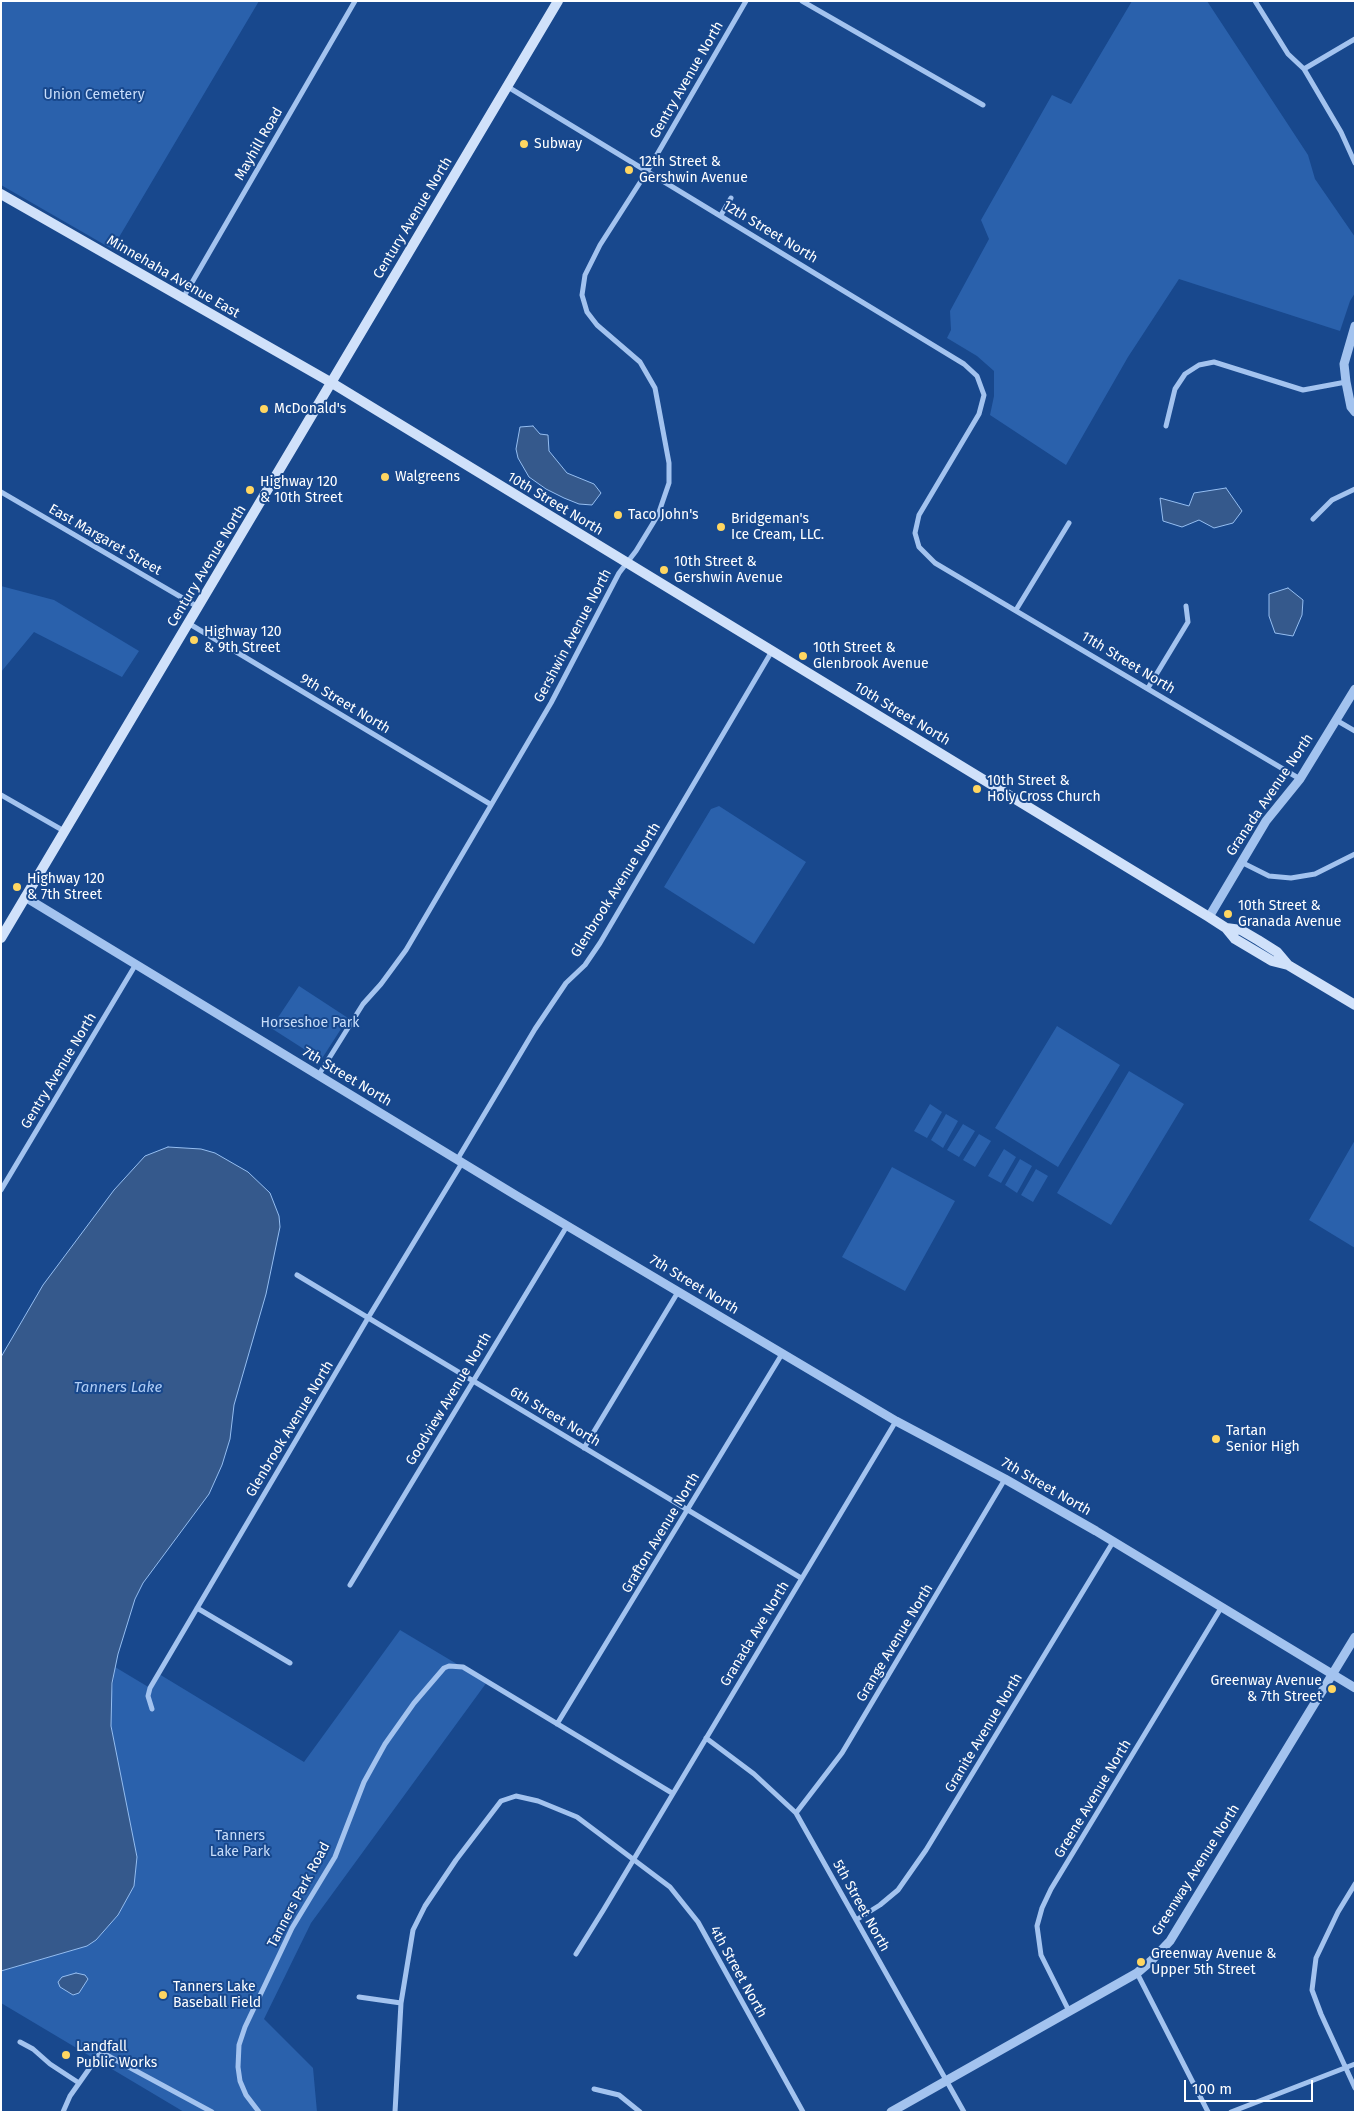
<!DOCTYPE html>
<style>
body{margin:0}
#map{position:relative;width:1356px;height:2113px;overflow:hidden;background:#18488d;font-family:"Fira Sans",sans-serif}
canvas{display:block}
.frame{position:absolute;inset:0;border:2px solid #fff;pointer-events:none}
.scale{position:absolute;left:1184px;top:2080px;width:129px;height:22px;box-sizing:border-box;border:2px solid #fff;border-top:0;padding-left:6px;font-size:15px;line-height:18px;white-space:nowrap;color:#fff;-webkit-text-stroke:4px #18488d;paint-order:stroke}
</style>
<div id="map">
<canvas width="1356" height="2113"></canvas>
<div class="frame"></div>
<div class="scale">100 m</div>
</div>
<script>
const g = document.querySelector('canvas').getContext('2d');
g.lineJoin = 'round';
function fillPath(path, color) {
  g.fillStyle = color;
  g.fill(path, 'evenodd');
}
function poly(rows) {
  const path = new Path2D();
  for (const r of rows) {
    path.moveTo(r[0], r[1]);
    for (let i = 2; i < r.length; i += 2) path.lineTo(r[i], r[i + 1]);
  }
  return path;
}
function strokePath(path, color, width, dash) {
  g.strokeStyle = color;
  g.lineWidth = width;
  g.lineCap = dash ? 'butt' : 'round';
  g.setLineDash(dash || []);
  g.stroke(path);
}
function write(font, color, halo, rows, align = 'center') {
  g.font = font + ' "Fira Sans",sans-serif';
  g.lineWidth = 4;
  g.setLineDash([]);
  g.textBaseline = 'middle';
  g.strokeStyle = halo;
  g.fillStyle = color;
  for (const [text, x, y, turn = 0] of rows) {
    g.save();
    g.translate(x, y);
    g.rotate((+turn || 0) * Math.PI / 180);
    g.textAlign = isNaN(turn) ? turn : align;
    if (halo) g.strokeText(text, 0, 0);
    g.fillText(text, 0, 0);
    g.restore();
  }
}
fillPath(poly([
 [1,1,259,1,112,249,1,185],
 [1132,1,1207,1,1308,155,1315,179,1355,237,1355,293,1350,301,1340,331,1179,279,1128,357,1066,465,990,415,994,396,994,371,977,356,947,338,951,330,950,311,989,239,981,220,1052,95,1071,104],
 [1,586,54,600,139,651,122,677,34,632,1,672],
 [719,806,806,862,754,944,664,887,711,809],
 [299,986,348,1018,321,1060,271,1028],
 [1057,1026,1120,1065,1058,1167,995,1128],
 [1129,1071,1184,1104,1111,1225,1057,1193],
 [930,1104,942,1112,927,1138,914,1131],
 [946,1114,958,1121,943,1148,931,1140],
 [963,1124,975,1131,959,1157,947,1150],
 [979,1134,991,1141,975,1167,963,1160],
 [1355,1140,1355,1248,1309,1220],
 [1004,1149,1016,1157,1001,1183,988,1176],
 [1020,1159,1032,1166,1017,1193,1005,1185],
 [892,1167,955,1201,905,1291,842,1257],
 [1036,1169,1048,1176,1033,1202,1021,1195],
 [400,1630,487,1682,311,1923,264,2019,313,2068,317,2112,184,2112,1,2003,1,1971,87,1946,96,1940,118,1915,134,1886,137,1857,111,1726,110,1708,115,1667,150,1688,159,1674,304,1762]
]), '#2a61ac');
const water = poly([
 [533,426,540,434,548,435,549,451,567,473,594,484,601,493,592,505,579,504,564,498,546,489,529,477,518,458,516,449,520,427,533,426],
 [1226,488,1242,511,1233,523,1214,528,1199,520,1182,527,1163,521,1160,498,1189,506,1194,493,1226,488],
 [1288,588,1303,600,1302,615,1293,636,1275,633,1269,616,1269,594,1288,588],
 [168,1147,201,1149,215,1153,248,1172,270,1193,279,1216,280,1227,266,1294,234,1405,230,1439,222,1465,209,1494,143,1583,135,1599,118,1654,112,1683,111,1726,137,1857,134,1886,118,1915,96,1940,87,1946,1,1971,1,1357,43,1285,114,1190,145,1156,168,1147],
 [76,1973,85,1975,88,1979,79,1993,73,1995,60,1987,58,1982,62,1977,76,1973]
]);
fillPath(water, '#35598c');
strokePath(water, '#95bef1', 1);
strokePath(poly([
 [802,1,983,105],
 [1255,1,1288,54,1304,69,1341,132,1355,163],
 [1304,69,1355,39],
 [508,87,964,364,977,376,984,395,979,414,919,515,915,533,919,547,935,563,1300,779],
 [721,215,731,198],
 [183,298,355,1],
 [1166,426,1175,389,1185,374,1199,365,1214,362,1303,390,1346,382],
 [1,492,198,607],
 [1313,519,1332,500,1355,489],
 [1016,610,1069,523],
 [188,623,490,804],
 [1148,688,1188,622,1186,606],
 [1336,720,1355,731],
 [1,795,64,831],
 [1241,862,1269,876,1291,878,1315,874,1355,854],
 [318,1076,363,1004,381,984,406,950,551,703,619,573,636,551,658,515,669,483,669,463,655,388,640,362,597,325,587,312,582,295,585,275,600,245,648,170,746,1],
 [457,1160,535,1029,566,983,585,965,600,943,772,651],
 [1,1190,136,964],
 [297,1275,801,1578],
 [584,1448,678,1292],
 [350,1585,567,1226],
 [197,1608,290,1663],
 [152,1709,148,1696,150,1688,368,1318,462,1163],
 [557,1724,782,1354],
 [706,1738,754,1774,796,1813,964,2112],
 [796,1813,842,1753,1005,1479],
 [1355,1884,1338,1912,1316,1958,1312,1990,1321,2014,1355,2088],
 [856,1920,880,1905,898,1890,926,1850,1113,1542],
 [576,1954,604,1909,896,1421],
 [1137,1973,1208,2112],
 [359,1997,401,2003],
 [1069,2011,1041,1955,1037,1926,1042,1908,1051,1889,1221,1608],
 [20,2042,33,2049,50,2064,79,2083],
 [594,2089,619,2095,640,2112],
 [63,2112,70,2096,101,2052,212,2112],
 [259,2112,246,2095,240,2081,238,2067,239,2045,245,2027,292,1928,335,1857,364,1782,385,1744,414,1703,444,1668,449,1666,463,1667,672,1793],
 [395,2112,401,2003,413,1930,425,1906,456,1860,501,1801,516,1796,538,1801,577,1817,670,1887,698,1922,803,2112],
 [1231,2112,1355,2064]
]), '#a3c3ef', 5);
strokePath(poly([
 [1355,326,1344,364,1346,382,1351,407,1355,412],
 [25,897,517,1196,896,1421,1005,1479,1096,1531,1355,1688],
 [1209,917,1266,821,1300,779,1355,689],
 [891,2112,1137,1973,1151,1961,1170,1941,1355,1637]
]), '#a3c3ef', 9);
strokePath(poly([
 [1,194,332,383,1209,917,1226,928,1235,939,1272,961,1288,965],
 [1226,928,1241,930,1258,940,1277,952,1288,965,1355,1005],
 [1,938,558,1]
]), '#d0e1fa', 10);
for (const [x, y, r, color] of [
 [524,144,5,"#ffd661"],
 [629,170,5,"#ffd661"],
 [264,409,5,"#ffd661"],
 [385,477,5,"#ffd661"],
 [250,490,5,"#ffd661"],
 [618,515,5,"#ffd661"],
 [721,527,5,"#ffd661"],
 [664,570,5,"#ffd661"],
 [194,640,5,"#ffd661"],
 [803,656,5,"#ffd661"],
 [977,789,5,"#ffd661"],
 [17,887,5,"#ffd661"],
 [1228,914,5,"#ffd661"],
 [1216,1439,5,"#ffd661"],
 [1332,1689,5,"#ffd661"],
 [1141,1962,5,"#ffd661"],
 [163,1995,5,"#ffd661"],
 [66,2055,5,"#ffd661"]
]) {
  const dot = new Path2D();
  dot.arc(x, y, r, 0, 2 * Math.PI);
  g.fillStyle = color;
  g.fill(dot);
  strokePath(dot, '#18488d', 2);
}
write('14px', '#fff', '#18488d', [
 ["Gentry Avenue North",687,80,-60],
 ["Mayhill Road",259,144,-60],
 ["Century Avenue North",413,218,-59],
 ["12th Street North",770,232,31],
 ["Minnehaha Avenue East",173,277,30],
 ["10th Street North",555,504,31],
 ["East Margaret Street",105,540,30],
 ["Century Avenue North",207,566,-59],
 ["Gershwin Avenue North",573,636,-62],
 ["11th Street North",1128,663,31],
 ["9th Street North",345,704,31],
 ["10th Street North",902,714,31],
 ["Granada Avenue North",1270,795,-56],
 ["Glenbrook Avenue North",616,890,-58],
 ["Gentry Avenue North",59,1071,-59],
 ["7th Street North",347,1077,31],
 ["7th Street North",694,1285,31],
 ["Goodview Avenue North",449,1399,-59],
 ["6th Street North",555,1417,31],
 ["Glenbrook Avenue North",290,1429,-59],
 ["7th Street North",1046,1487,30],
 ["Grafton Avenue North",661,1533,-59],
 ["Granada Ave North",755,1634,-59],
 ["Grange Avenue North",895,1643,-59],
 ["Granite Avenue North",984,1733,-59],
 ["Greene Avenue North",1093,1799,-59],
 ["Greenway Avenue North",1196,1870,-58],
 ["Tanners Park Road",299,1895,-62],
 ["5th Street North",861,1906,61],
 ["4th Street North",738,1972,61]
]);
write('14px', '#c9defb', '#18488d', [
 ["Union Cemetery",94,95],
 ["Horseshoe Park",310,1023],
 ["Tanners",240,1836],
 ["Lake Park",240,1852]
]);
write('14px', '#fff', '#18488d', [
 ["Subway",534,144],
 ["12th Street &",639,162],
 ["Gershwin Avenue",639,178],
 ["McDonald's",274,409],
 ["Walgreens",395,477],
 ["Highway 120",260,482],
 ["& 10th Street",260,498],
 ["Taco John's",628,515],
 ["Bridgeman's",731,519],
 ["Ice Cream, LLC.",731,535],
 ["10th Street &",674,562],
 ["Gershwin Avenue",674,578],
 ["Highway 120",204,632],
 ["& 9th Street",204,648],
 ["10th Street &",813,648],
 ["Glenbrook Avenue",813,664],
 ["10th Street &",987,781],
 ["Holy Cross Church",987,797],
 ["Highway 120",27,879],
 ["& 7th Street",27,895],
 ["10th Street &",1238,906],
 ["Granada Avenue",1238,922],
 ["Tartan",1226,1431],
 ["Senior High",1226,1447],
 ["Greenway Avenue",1322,1681,"right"],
 ["& 7th Street",1322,1697,"right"],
 ["Greenway Avenue &",1151,1954],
 ["Upper 5th Street",1151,1970],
 ["Tanners Lake",173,1987],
 ["Baseball Field",173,2003],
 ["Landfall",76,2047],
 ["Public Works",76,2063]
], 'left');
write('italic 15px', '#afcdf6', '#18488d', [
 ["Tanners Lake",118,1388]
]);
</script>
